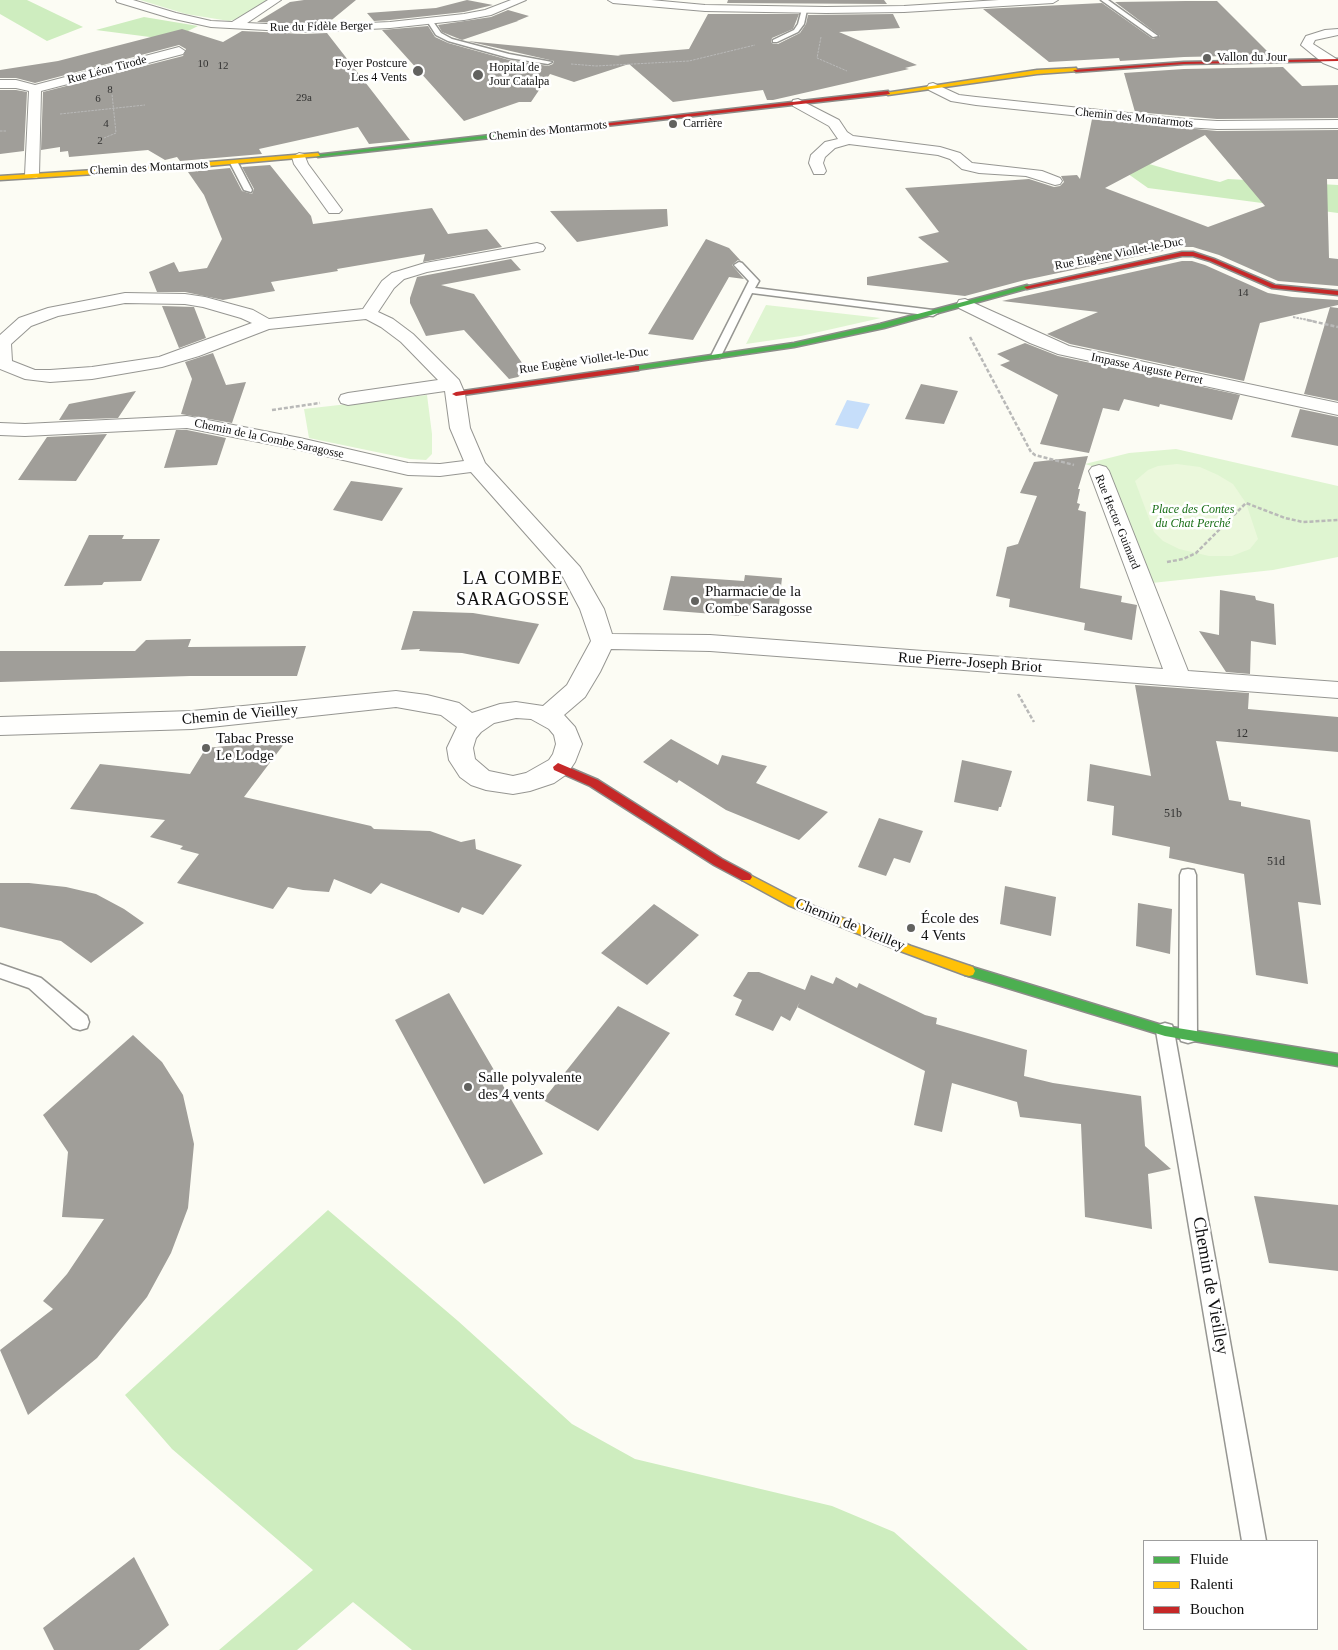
<!DOCTYPE html>
<meta charset="utf-8">
<style>
body{margin:0}
#map{position:relative;width:1338px;height:1650px;overflow:hidden;background:#fcfcf4;font-family:Georgia,serif}
canvas{display:block}
.legend{position:absolute;left:1143px;top:1540px;width:175px;height:90px;box-sizing:border-box;background:#fff;border:1px solid #9f9f9f;margin:0;padding:6px 9px;list-style:none;font-size:15px;color:#0f0f0f}
.legend li{display:flex;align-items:center;gap:10px;height:25px}
.legend b{width:25px;border:1px solid #9f9f9f}
</style>
<div id="map">
<canvas width="1338" height="1650"></canvas>
<ul class="legend">
<li><b style="height:6px;background:#4caf50"></b>Fluide</li>
<li><b style="height:6px;background:#ffc107"></b>Ralenti</li>
<li><b style="height:6px;background:#c62828"></b>Bouchon</li>
</ul>
</div>
<script>
const g = document.querySelector('canvas').getContext('2d');
g.lineJoin = 'round';
function fillPath(path, color) {
  g.fillStyle = color;
  g.fill(path, 'evenodd');
}
function poly(rows) {
  const path = new Path2D();
  for (const r of rows) {
    path.moveTo(r[0], r[1]);
    for (let i = 2; i < r.length; i += 2) path.lineTo(r[i], r[i + 1]);
  }
  return path;
}
function strokePath(path, color, width, dash) {
  g.strokeStyle = color;
  g.lineWidth = width;
  g.lineCap = dash ? 'butt' : 'round';
  g.setLineDash(dash || []);
  g.stroke(path);
}
function write(font, color, halo, rows, align = 'center') {
  g.font = font + ' Georgia,serif';
  g.lineWidth = 5;
  g.setLineDash([]);
  g.textBaseline = 'middle';
  g.strokeStyle = halo;
  g.fillStyle = color;
  for (const [text, x, y, turn = 0] of rows) {
    g.save();
    g.translate(x, y);
    g.rotate((+turn || 0) * Math.PI / 180);
    g.textAlign = isNaN(turn) ? turn : align;
    if (halo) g.strokeText(text, 0, 0);
    g.fillText(text, 0, 0);
    g.restore();
  }
}
fillPath(poly([
 [140,0,269,0,237,19,229,21,186,14],
 [766,305,881,318,801,336,746,344],
 [427,395,432,434,432,454,426,460,410,459,309,438,304,409],
 [1176,449,1338,486,1338,557,1273,570,1152,583,1109,471,1085,464,1129,453]
]), '#dff5d1');
fillPath(poly([
 [0,0,27,0,83,27,47,41,0,14],
 [144,17,198,26,186,32,196,43,96,30],
 [1090,147,1177,172,1220,182,1228,179,1338,185,1338,213,1148,188],
 [328,1210,458,1321,572,1424,635,1459,832,1506,894,1532,1028,1650,412,1650,353,1602,297,1650,219,1650,313,1570,172,1449,125,1395]
]), '#ceedbf');
fillPath(poly([
 [1177,464,1200,467,1218,475,1233,484,1246,503,1258,539,1250,549,1232,556,1209,556,1179,549,1163,541,1154,532,1135,481,1148,470,1158,466]
]), '#ebf8dc');
fillPath(poly([
 [847,400,870,404,858,429,835,425]
]), '#c6defa');
fillPath(poly([
 [304,0,356,0,328,23,304,24,257,22,290,2],
 [467,0,493,5,464,12,390,20,374,21,367,13,436,8],
 [728,0,884,0,887,4,727,3],
 [1186,1,1217,1,1271,55,1184,57,1120,61,1119,58,1049,62,983,9,1102,3,1153,39,1160,36,1115,2],
 [508,10,529,16,517,21,518,21,462,40,442,32,438,25,491,17],
 [708,14,799,14,793,29,772,38,771,42,773,44,778,44,800,33,806,24,808,15,893,14,900,28,839,32,917,65,905,68,909,69,773,100,767,100,763,90,673,102,629,64,574,82,550,74,531,102,519,102,464,121,382,30,428,26,435,37,448,43,509,60,548,66,553,64,554,61,467,41,621,56,618,55,689,49],
 [182,29,223,42,242,31,304,34,327,33,410,140,369,144,358,127,259,149,262,154,180,161,177,157,165,160,148,150,69,157,68,151,60,152,60,147,41,150,43,92,183,56,186,49,179,45,35,83,16,78,0,78,0,70,58,61],
 [1283,67,1302,86,1338,85,1338,118,1217,119,1135,112,1124,73,1184,69],
 [0,90,16,90,27,92,24,151,0,154],
 [1092,119,1217,131,1338,130,1338,179,1327,179,1329,258,1338,259,1338,286,1278,281,1219,255,1193,247,1182,247,1025,280,965,296,867,285,867,277,949,262,918,237,939,232,905,188,1029,179,1054,187,1060,186,1064,182,1061,176,1077,175,1080,179],
 [1205,135,1265,206,1208,227,1105,188],
 [270,165,311,216,313,224,432,208,448,234,487,229,502,247,423,262,425,254,337,269,338,271,271,282,275,291,223,300,185,292,157,292,149,272,174,262,179,272,207,268,222,239,204,195,188,172,230,168,242,191,252,194,254,189,242,167],
 [667,209,668,226,577,242,550,211],
 [706,239,729,248,741,261,738,260,732,265,744,279,729,277,693,340,648,334],
 [511,259,521,270,441,285,474,294,527,370,518,377,509,379,464,330,426,336,410,303,410,298,417,277],
 [1182,261,1192,261,1205,265,1268,293,1292,297,1338,300,1338,305,1260,323,1244,381,1070,344,1047,334,1098,312,1002,301],
 [162,306,194,307,206,338,179,348],
 [1330,307,1338,308,1338,401,1304,394],
 [1025,343,1058,356,1240,395,1232,420,1160,404,1159,407,1124,399,1119,411,1103,408,1089,453,1040,444,1058,395,1000,365,1010,361,997,354],
 [213,353,226,385,246,382,232,423,181,414,192,379,185,362],
 [921,384,958,391,944,424,905,419],
 [136,391,118,418,59,420,69,404],
 [1300,409,1338,417,1338,446,1291,437],
 [176,430,187,430,226,438,217,465,164,468],
 [107,434,76,481,18,480,47,437],
 [1088,456,1078,489,1080,489,1077,503,1080,504,1078,510,1086,512,1080,588,1122,596,1121,602,1137,605,1132,640,1084,630,1085,623,1009,607,1010,599,996,596,1007,547,1018,544,1037,496,1020,493,1034,462],
 [351,481,390,486,403,488,382,521,333,510],
 [89,535,124,535,122,539,160,539,141,581,104,582,102,585,64,586],
 [745,575,782,578,778,613,740,610,739,616,663,610,671,576,744,581],
 [1220,590,1255,596,1256,600,1274,604,1276,645,1251,641,1250,674,1226,672,1199,631,1219,635],
 [413,611,473,613,539,624,519,664,462,653,419,651,420,649,401,650],
 [191,639,188,647,306,646,297,676,190,676,0,682,0,651,135,651,146,640],
 [1135,685,1249,693,1248,709,1338,717,1338,752,1216,741,1229,800,1241,802,1241,806,1310,820,1321,905,1298,902,1308,984,1256,975,1244,874,1169,858,1170,847,1112,835,1114,806,1087,801,1090,764,1151,776],
 [671,739,718,765,722,755,767,766,756,783,828,812,799,840,726,810,679,780,677,783,643,762],
 [287,740,244,797,371,826,374,829,430,831,461,842,475,839,476,849,522,865,483,915,462,907,459,913,381,883,371,894,334,879,329,892,303,890,288,887,273,909,177,883,199,854,180,849,183,846,150,837,165,820,70,809,100,764,190,774,206,748],
 [962,760,1012,771,1001,807,999,807,998,811,954,802],
 [879,818,923,831,910,863,894,858,886,876,858,867],
 [0,883,29,883,66,887,96,894,124,909,144,923,91,963,61,941,0,927],
 [1005,886,1056,897,1051,936,1000,924],
 [1138,903,1172,909,1170,954,1136,946],
 [654,904,699,935,647,985,601,953],
 [748,972,759,972,805,990,811,975,833,984,836,977,857,988,859,983,925,1015,937,1018,936,1024,1027,1050,1024,1076,1053,1083,1141,1096,1145,1146,1171,1169,1148,1174,1152,1229,1085,1217,1081,1124,1020,1117,1017,1102,952,1083,942,1132,914,1125,925,1071,797,1007,800,1002,790,1021,781,1016,773,1031,735,1015,742,1000,733,996],
 [449,993,543,1154,484,1184,395,1020],
 [618,1006,670,1033,598,1131,543,1100],
 [133,1035,162,1062,183,1095,194,1144,188,1208,171,1253,147,1297,97,1358,28,1415,0,1350,53,1309,43,1301,67,1274,104,1219,62,1217,68,1152,43,1115],
 [1254,1196,1338,1205,1338,1271,1269,1263],
 [134,1557,169,1625,139,1650,54,1650,43,1628]
]), '#a09e99');
const lane = poly([
 [1101,0,1108,0,1158,36,1153,37,1101,0],
 [802,9,807,10,804,24,798,32,777,42,773,42,773,40,794,30,798,24,802,9],
 [430,19,432,20,441,33,452,39,509,54,552,62,548,64,509,58,448,41,436,35,427,21,430,19],
 [231,161,238,163,252,190,251,192,244,190,230,163,231,161],
 [739,262,742,263,759,281,755,288,933,310,938,313,933,316,752,293,721,356,720,358,712,358,711,356,749,281,734,265,739,262],
 [1188,869,1194,870,1196,875,1197,1035,1195,1041,1188,1043,1181,1041,1179,1035,1180,875,1182,870,1188,869],
 [0,964,41,978,87,1016,89,1022,87,1028,80,1030,73,1028,29,988,0,978,0,964],
 [1165,1023,1172,1025,1174,1031,1266,1541,1242,1541,1156,1031,1158,1025,1165,1023]
]);
const street = poly([
 [116,0,133,0,176,13,211,21,232,22,268,0,281,0,247,23,304,26,390,22,464,14,485,10,511,0,526,0,491,15,464,20,390,28,304,32,211,27,170,18,117,2,116,0],
 [608,0,651,0,705,5,826,7,904,6,999,0,1058,0,1053,3,904,12,826,13,705,11,613,3,608,0],
 [1338,29,1338,35,1315,40,1313,44,1338,60,1338,69,1323,63,1301,45,1306,36,1325,30,1338,29],
 [179,47,185,51,183,54,41,91,39,175,37,178,27,178,25,175,29,91,16,88,0,88,0,80,16,80,35,85,179,47],
 [933,83,959,95,976,97,1185,119,1217,121,1338,120,1338,128,1217,129,1185,127,976,105,951,101,929,90,927,87,929,84,933,83],
 [798,99,839,120,847,132,853,136,940,147,960,153,972,163,1042,171,1060,178,1062,181,1060,184,1055,185,1026,176,979,173,962,169,950,159,938,155,849,144,835,148,825,157,823,163,826,171,824,174,814,174,809,163,811,155,825,142,838,139,829,126,793,106,792,103,793,100,798,99],
 [299,153,304,154,308,164,342,210,339,213,329,213,294,164,292,157,299,153],
 [537,243,543,245,545,248,543,251,427,272,404,279,394,288,378,312,393,319,413,334,459,380,465,394,470,428,485,463,580,567,604,609,612,634,710,635,1163,669,1089,471,1092,467,1099,465,1106,467,1109,471,1188,671,1338,682,1338,698,710,651,611,649,600,672,585,697,564,715,575,727,582,744,575,762,567,774,554,783,530,791,513,794,486,790,471,785,460,777,449,760,447,748,457,727,441,715,396,707,192,729,0,735,0,717,192,711,396,691,427,695,459,703,472,713,500,704,516,702,543,706,567,685,591,641,580,609,562,575,471,472,440,476,408,475,300,450,187,428,25,436,0,435,0,423,25,424,187,416,300,438,408,463,440,464,464,461,450,428,445,391,348,405,341,403,339,399,341,395,348,393,438,380,401,342,381,327,366,319,269,329,199,356,162,367,92,379,50,382,25,379,0,369,0,335,19,318,48,308,125,293,185,294,205,297,253,310,269,319,363,309,382,281,392,273,425,263,537,243],
 [125,303,185,304,203,307,241,318,252,323,159,357,92,367,50,370,35,370,12,361,11,344,31,326,58,316,125,303],
 [516,718,531,719,549,729,554,735,556,744,553,754,549,760,526,773,513,776,489,771,475,759,473,748,476,738,481,732,494,723,516,718],
 [965,299,1069,346,1338,403,1338,415,1058,354,1030,343,959,308,957,304,959,300,965,299]
]);
const fast = poly([
 [543,129,545,132,318,157,315,155,543,129],
 [1027,285,1029,286,1029,288,884,328,794,347,636,370,632,368,636,366,794,343,880,324,1027,285],
 [969,966,1165,1026,1338,1054,1338,1066,1165,1036,965,975,963,971,965,967,969,966]
]);
const slow = poly([
 [1076,68,1078,71,1037,74,888,95,885,93,1037,70,1076,68],
 [318,153,320,156,174,169,0,180,0,176,174,165,318,153],
 [746,873,796,899,911,946,973,967,975,971,973,975,969,976,965,975,903,952,788,905,742,880,740,877,742,874,746,873]
]);
const jam = poly([
 [1338,59,1338,61,1184,64,1076,72,1073,70,1184,62,1338,59],
 [888,91,890,94,543,133,540,131,888,91],
 [1182,252,1193,252,1214,259,1275,285,1338,291,1338,295,1272,288,1210,261,1193,256,1182,256,1027,289,1024,287,1182,252],
 [636,366,639,366,639,370,456,396,452,394,456,392,636,366],
 [558,763,598,780,722,859,750,874,752,877,750,880,742,880,714,865,590,786,554,770,553,767,558,763]
]);
strokePath(lane, '#969692', 3);
strokePath(street, '#969692', 2);
strokePath(fast, '#8c8c89', 3);
strokePath(slow, '#8c8c89', 3);
strokePath(jam, '#8c8c89', 3);
strokePath(poly([
 [821,37,817,58,847,71],
 [571,64,596,66,689,61,755,45],
 [60,114,145,105],
 [0,131,7,131],
 [104,138,116,133,112,94]
]), '#b9b9b8', 1, [2.5, 1]);
strokePath(poly([
 [1293,317,1313,321]
]), '#b9b9b8', 2, [2.5, 1]);
strokePath(poly([
 [1307,320,1338,327],
 [970,337,1031,452,1035,455,1074,465],
 [272,410,320,403],
 [1167,562,1183,559,1196,553,1246,503,1285,518,1303,522,1338,520],
 [1018,694,1034,722]
]), '#b9b9b8', 2.5, [4, 2]);
fillPath(lane, '#fffffd');
fillPath(street, '#fffffd');
fillPath(fast, '#4caf50');
fillPath(slow, '#ffc107');
fillPath(jam, '#c62828');
for (const [x, y, r, color] of [
 [1207,58,5,"#62625f"],
 [418,71,6,"#62625f"],
 [478,75,6,"#62625f"],
 [673,124,5,"#62625f"],
 [695,601,5,"#62625f"],
 [206,748,5,"#62625f"],
 [911,928,5,"#62625f"],
 [468,1087,5,"#62625f"]
]) {
  const dot = new Path2D();
  dot.arc(x, y, r, 0, 2 * Math.PI);
  g.fillStyle = color;
  g.fill(dot);
  strokePath(dot, '#fff', 2);
}
write('11px', '#333332', null, [
 ["10",203,64],
 ["12",223,66],
 ["8",110,90],
 ["29a",304,98],
 ["6",98,99],
 ["4",106,124],
 ["2",100,141],
 ["14",1243,293]
]);
write('12px', '#0f0f0f', '#fff', [
 ["Rue du Fidèle Berger",321,27,-1],
 ["Rue Léon Tirode",107,70,-15],
 ["Chemin des Montarmots",1134,118,6],
 ["Chemin des Montarmots",548,131,-6],
 ["Chemin des Montarmots",149,168,-3],
 ["Rue Eugène Viollet-le-Duc",1119,254,-11],
 ["Rue Eugène Viollet-le-Duc",584,361,-8],
 ["Impasse Auguste Perret",1147,369,12],
 ["Chemin de la Combe Saragosse",269,439,12],
 ["Rue Hector Guimard",1117,522,68]
]);
write('12px', '#0f0f0f', '#fff', [
 ["Vallon du Jour",1217,58],
 ["Foyer Postcure",407,64,"right"],
 ["Les 4 Vents",407,78,"right"],
 ["Hopital de",489,68],
 ["Jour Catalpa",489,82],
 ["Carrière",683,124]
], 'left');
write('italic 12px', '#196f17', '#fff', [
 ["Place des Contes",1193,510],
 ["du Chat Perché",1193,524]
]);
write('12px', '#333332', null, [
 ["12",1242,734],
 ["51b",1173,814],
 ["51d",1276,862]
]);
write('15px', '#0f0f0f', '#fff', [
 ["Pharmacie de la",705,592],
 ["Combe Saragosse",705,609],
 ["Tabac Presse",216,739],
 ["Le Lodge",216,756],
 ["École des",921,919],
 ["4 Vents",921,936],
 ["Salle polyvalente",478,1078],
 ["des 4 vents",478,1095]
], 'left');
write('15px', '#0f0f0f', '#fff', [
 ["Rue Pierre-Joseph Briot",970,663,4],
 ["Chemin de Vieilley",240,715,-5],
 ["Chemin de Vieilley",850,925,22]
]);
g.letterSpacing = '1px';
write('18px', '#0f0f0f', '#fff', [
 ["LA COMBE",513,579],
 ["SARAGOSSE",513,600]
]);
g.letterSpacing = '0px';
write('18px', '#0f0f0f', '#fff', [
 ["Chemin de Vieilley",1210,1286,80]
]);
</script>
